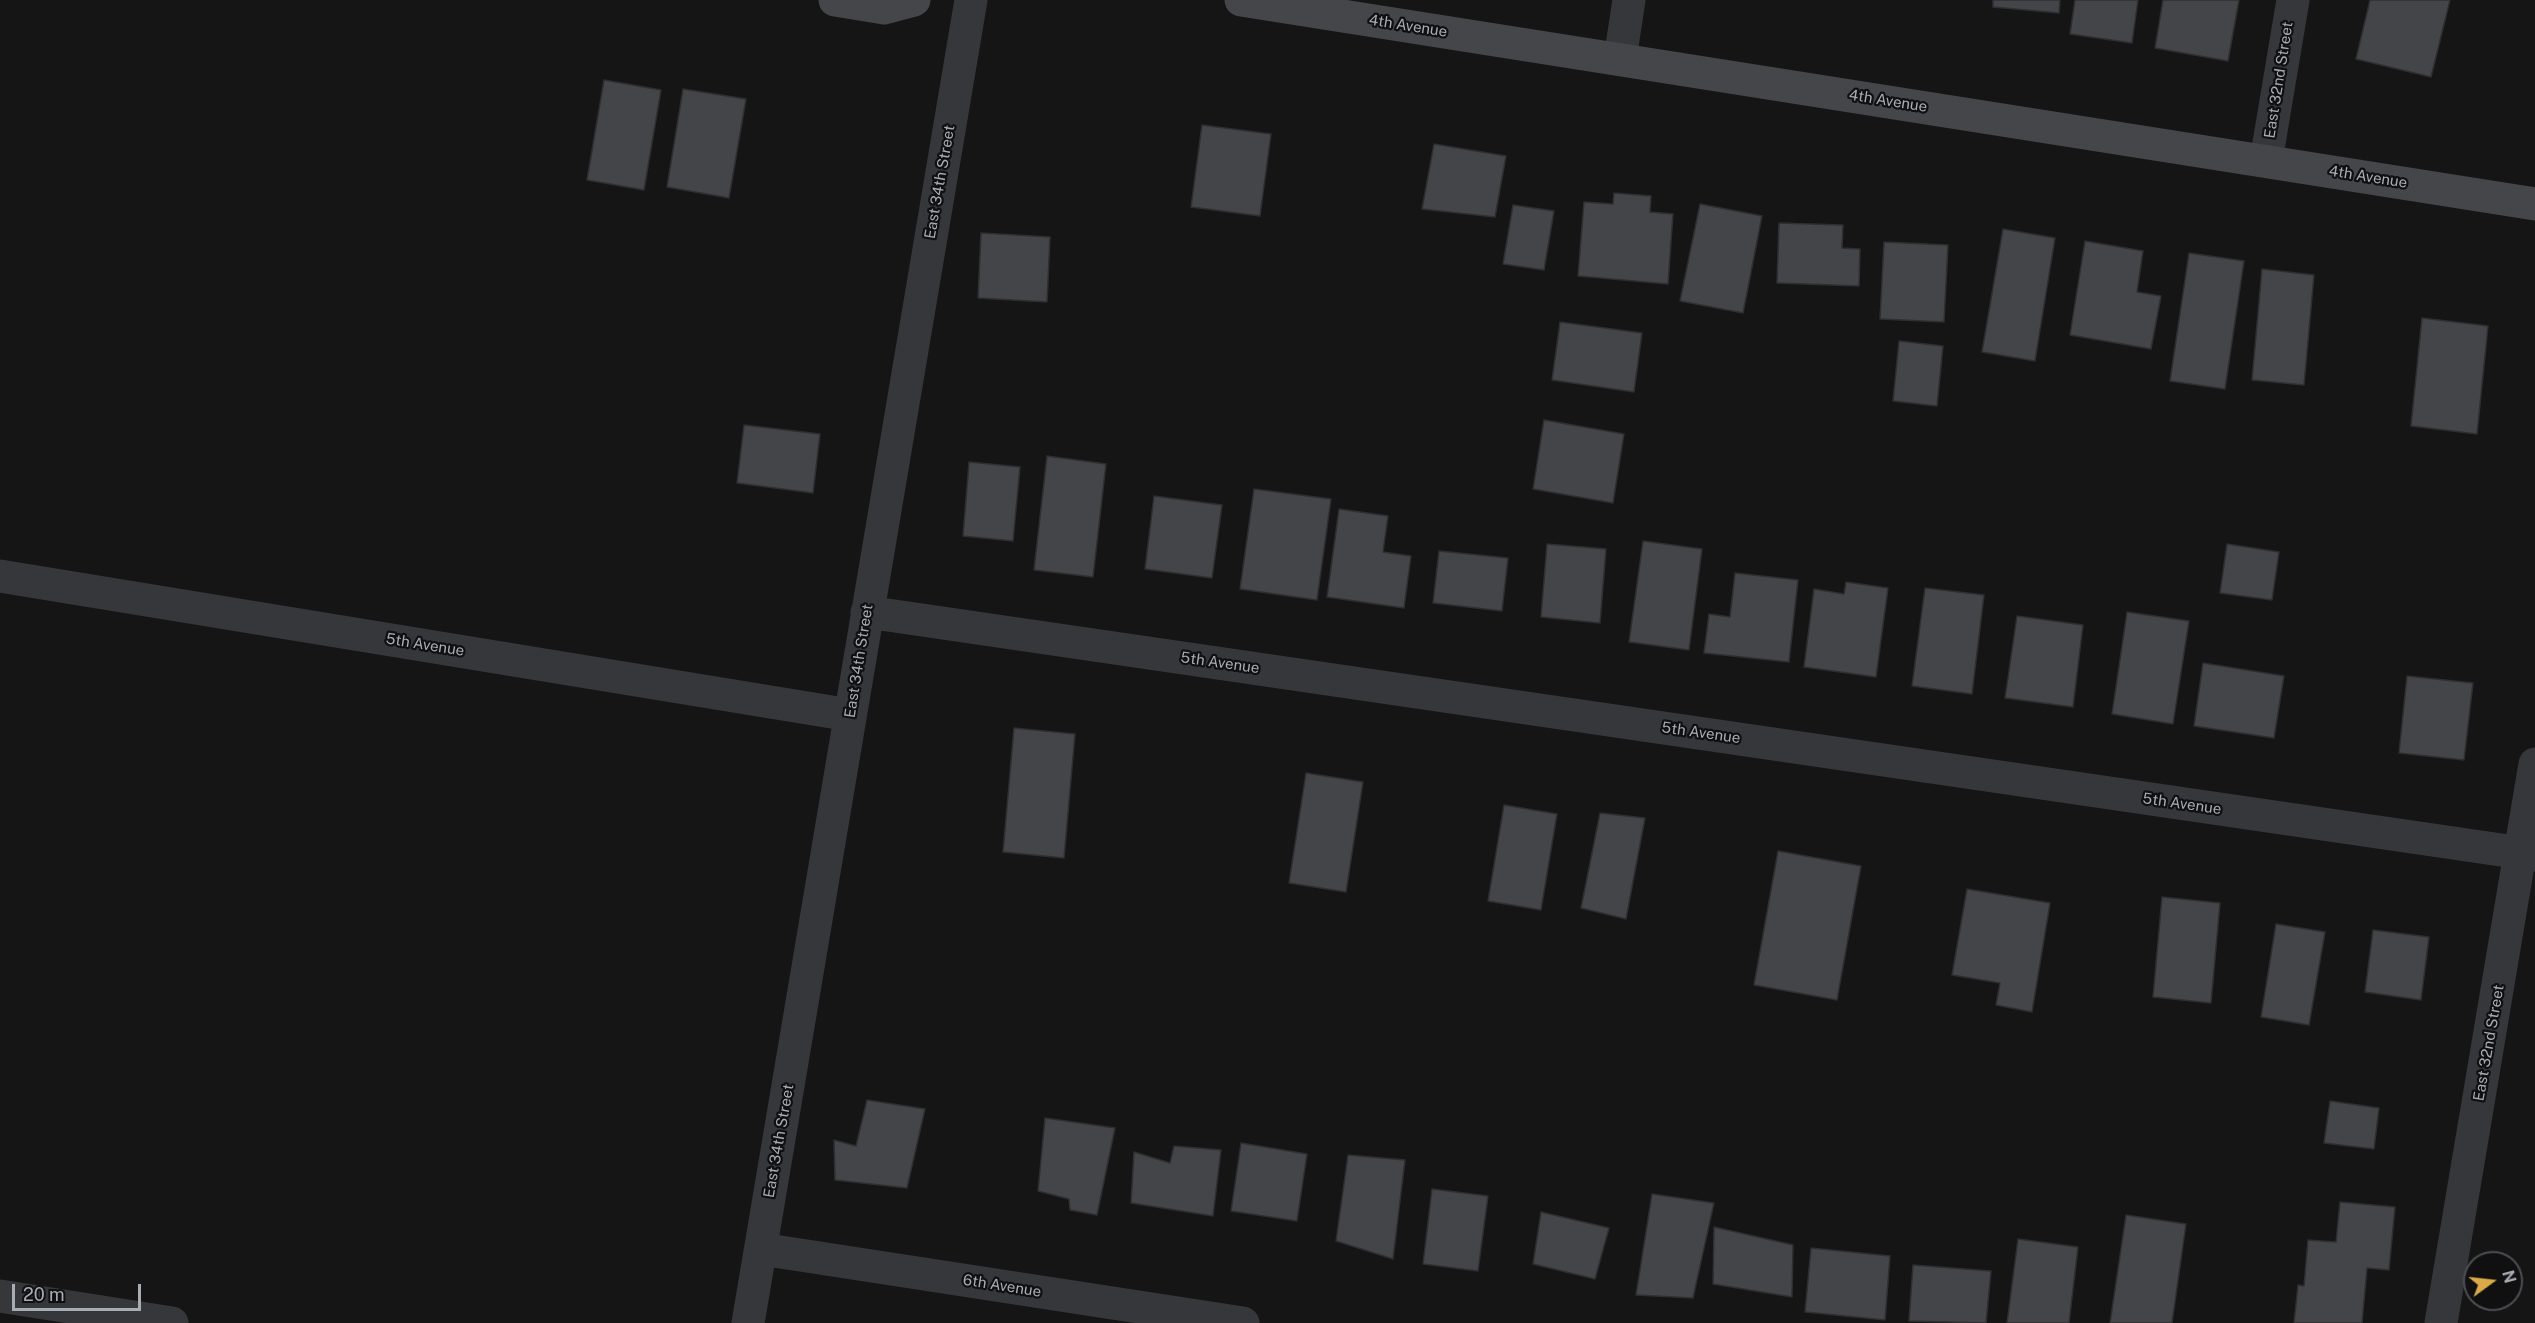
<!DOCTYPE html>
<style>
body{margin:0}
#map{position:relative;width:2535px;height:1323px;overflow:hidden;background:#151516;font-family:"Public Sans",sans-serif}
canvas{display:block}
.north{position:absolute;left:2463px;top:1251px;width:60px;height:60px;box-sizing:border-box;background:#101011;border:2px solid #4d4e53;border-radius:50%;rotate:75deg;font-size:16px;font-weight:700;line-height:24px;text-align:center;color:#a8acb5}
.north::after{content:'';display:block;margin:auto;width:21px;height:27px;background:#dbaa48;clip-path:polygon(50% 0,100% 100%,50% 72%,0 100%)}
.scale{position:absolute;left:12px;top:1284px;width:129px;height:27px;box-sizing:border-box;border:3px solid #a8acb5;border-top:0;padding-left:8px;font-size:18px;line-height:21px;white-space:nowrap;color:#a8acb5;-webkit-text-stroke:4px #101011;paint-order:stroke}
</style>
<div id="map">
<canvas width="2535" height="1323"></canvas>
<div class="north">N</div>
<div class="scale">20 m</div>
</div>
<script>
const g = document.querySelector('canvas').getContext('2d');
g.lineJoin = 'round';
function fillPath(path, color) {
  g.fillStyle = color;
  g.fill(path, 'evenodd');
}
function poly(rows) {
  const path = new Path2D();
  for (const r of rows) {
    path.moveTo(r[0], r[1]);
    for (let i = 2; i < r.length; i += 2) path.lineTo(r[i], r[i + 1]);
  }
  return path;
}
function strokePath(path, color, width, dash) {
  g.strokeStyle = color;
  g.lineWidth = width;
  g.lineCap = dash ? 'butt' : 'round';
  g.setLineDash(dash || []);
  g.stroke(path);
}
function write(font, color, halo, rows, align = 'center') {
  g.font = font + ' "Public Sans",sans-serif';
  g.lineWidth = 4.5;
  g.setLineDash([]);
  g.textBaseline = 'middle';
  g.strokeStyle = halo;
  g.fillStyle = color;
  for (const [text, x, y, turn = 0] of rows) {
    g.save();
    g.translate(x, y);
    g.rotate((+turn || 0) * Math.PI / 180);
    g.textAlign = isNaN(turn) ? turn : align;
    if (halo) g.strokeText(text, 0, 0);
    g.fillText(text, 0, 0);
    g.restore();
  }
}
const building = poly([
 [1993,0,2060,0,2059,13,1993,7,1993,0],
 [2075,0,2138,0,2132,43,2070,34,2075,0],
 [2163,0,2239,0,2228,61,2155,48,2163,0],
 [2370,0,2450,0,2431,77,2356,59,2370,0],
 [604,80,661,90,644,190,587,180,604,80],
 [683,89,746,99,729,198,667,187,683,89],
 [1202,125,1271,134,1260,216,1191,207,1202,125],
 [1434,144,1506,156,1495,217,1422,209,1434,144],
 [1614,193,1651,196,1650,212,1673,214,1668,284,1578,276,1584,202,1613,204,1614,193],
 [1700,204,1762,216,1743,313,1680,301,1700,204],
 [1513,205,1554,211,1544,270,1503,264,1513,205],
 [1779,223,1843,225,1842,248,1860,249,1859,286,1777,283,1779,223],
 [2003,229,2055,238,2035,361,1982,352,2003,229],
 [981,233,1050,237,1047,302,978,298,981,233],
 [2085,241,2143,251,2137,292,2161,296,2151,349,2070,335,2085,241],
 [1884,242,1948,245,1944,322,1880,319,1884,242],
 [2189,253,2244,261,2225,389,2170,381,2189,253],
 [2262,269,2314,275,2304,385,2252,380,2262,269],
 [2422,318,2488,326,2477,434,2411,426,2422,318],
 [1560,322,1642,333,1634,392,1552,380,1560,322],
 [1899,341,1943,346,1937,406,1893,401,1899,341],
 [1544,420,1624,434,1613,503,1533,489,1544,420],
 [744,425,820,434,813,493,737,483,744,425],
 [1047,456,1106,464,1093,577,1034,570,1047,456],
 [969,462,1020,467,1013,541,963,536,969,462],
 [1254,489,1331,499,1317,600,1240,589,1254,489],
 [1154,496,1222,505,1212,578,1145,569,1154,496],
 [1339,509,1388,516,1383,552,1411,556,1404,608,1327,597,1339,509],
 [1643,541,1702,549,1689,650,1629,642,1643,541],
 [1547,544,1606,549,1600,623,1541,617,1547,544],
 [2227,544,2279,552,2272,600,2220,593,2227,544],
 [1439,551,1508,558,1502,611,1433,603,1439,551],
 [1735,573,1798,580,1789,662,1704,653,1709,614,1730,617,1735,573],
 [1846,582,1888,588,1876,677,1804,667,1814,589,1844,594,1846,582],
 [1925,588,1984,595,1972,694,1912,686,1925,588],
 [2127,612,2189,621,2173,724,2112,714,2127,612],
 [2017,616,2083,625,2073,707,2005,698,2017,616],
 [2203,663,2284,676,2274,738,2194,726,2203,663],
 [2407,676,2473,683,2464,760,2399,753,2407,676],
 [1014,728,1075,734,1064,858,1003,852,1014,728],
 [1306,773,1363,782,1346,892,1289,883,1306,773],
 [1504,805,1557,814,1541,910,1488,901,1504,805],
 [1600,813,1645,818,1626,919,1581,908,1600,813],
 [1778,851,1861,866,1837,1000,1754,985,1778,851],
 [1967,889,2050,903,2032,1012,1996,1005,2000,983,1952,975,1967,889],
 [2162,897,2220,903,2211,1003,2153,997,2162,897],
 [2276,924,2325,932,2309,1025,2261,1017,2276,924],
 [2373,930,2429,937,2421,1000,2365,992,2373,930],
 [867,1100,925,1109,907,1188,835,1180,834,1140,856,1146,867,1100],
 [2330,1101,2379,1108,2374,1149,2324,1143,2330,1101],
 [1045,1118,1115,1128,1097,1215,1070,1210,1069,1199,1038,1191,1045,1118],
 [1241,1143,1307,1154,1297,1221,1231,1211,1241,1143],
 [1174,1146,1221,1150,1213,1216,1131,1203,1134,1152,1170,1163,1174,1146],
 [1348,1155,1405,1160,1393,1259,1336,1241,1348,1155],
 [1432,1189,1488,1196,1478,1271,1423,1264,1432,1189],
 [1652,1194,1714,1203,1693,1298,1636,1295,1652,1194],
 [2340,1202,2395,1207,2389,1270,2367,1268,2362,1323,2294,1323,2298,1285,2304,1286,2308,1240,2336,1242,2340,1202],
 [1541,1212,1609,1228,1595,1279,1533,1264,1541,1212],
 [2126,1215,2186,1224,2172,1323,2110,1323,2126,1215],
 [1714,1227,1793,1245,1792,1297,1713,1284,1714,1227],
 [2018,1239,2078,1247,2069,1323,2007,1323,2018,1239],
 [1811,1248,1890,1256,1885,1320,1805,1312,1811,1248],
 [1913,1265,1991,1271,1986,1323,1909,1321,1913,1265]
]);
fillPath(building, '#444549');
strokePath(building, '#2f2f32', 1.5);
strokePath(poly([
 [1620,59,1629,0],
 [2266,161,2293,0],
 [0,576,850,715],
 [867,612,2535,855],
 [761,1249,1243,1323],
 [0,1296,172,1323],
 [748,1323,971,0],
 [2441,1323,2535,764]
]), '#36373b', 33);
strokePath(poly([
 [835,0,884,8,914,0],
 [1241,0,2535,204]
]), '#44464a', 33);
write('15px', '#a8acb5', '#101011', [
 ["4th Avenue",1408,26,9],
 ["East 32nd Street",2279,80,-81],
 ["4th Avenue",1888,101,9],
 ["4th Avenue",2368,177,9],
 ["East 34th Street",940,182,-80],
 ["5th Avenue",425,645,9],
 ["East 34th Street",859,661,-81],
 ["5th Avenue",1220,663,8],
 ["5th Avenue",1701,733,8],
 ["5th Avenue",2182,804,8],
 ["East 32nd Street",2489,1043,-80],
 ["East 34th Street",779,1141,-80],
 ["6th Avenue",1002,1286,9]
]);
</script>
